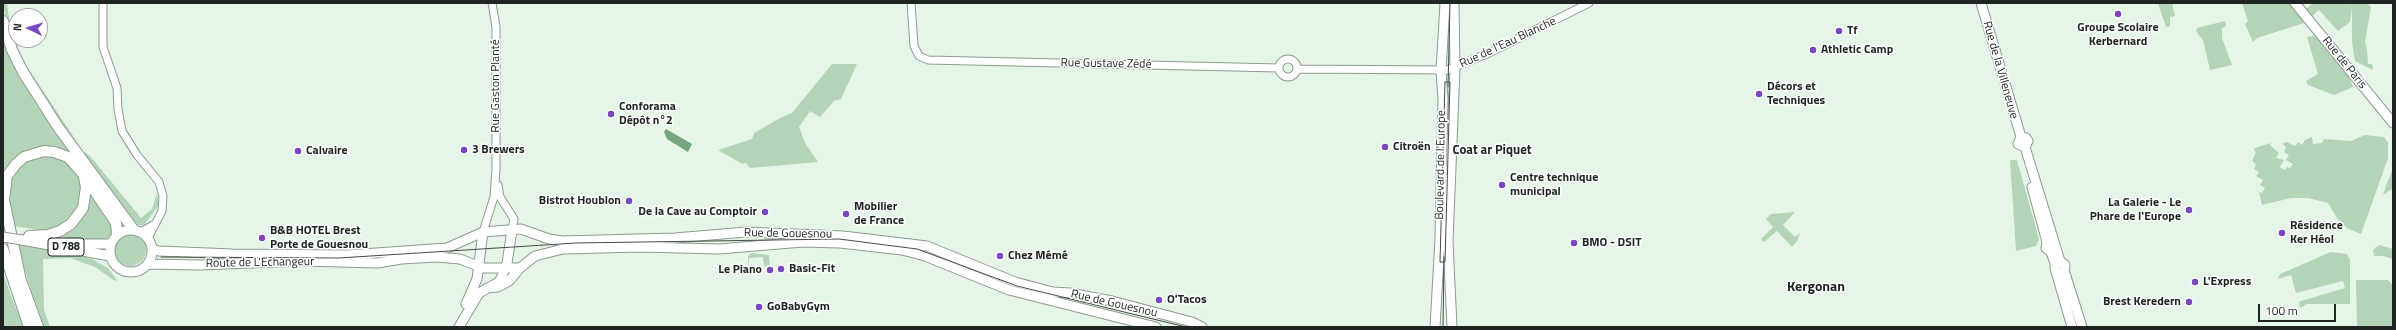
<!DOCTYPE html>
<meta charset="utf-8">
<style>
body{margin:0}
#map{position:relative;width:2396px;height:330px;overflow:hidden;background:#e5f5e7;font-family:"Titillium Web",sans-serif}
canvas{display:block}
.frame{position:absolute;inset:0;border:4px solid #1f2520;pointer-events:none}
.north{position:absolute;left:8px;top:8px;width:40px;height:40px;box-sizing:border-box;background:#fff;border:1px solid #a5a8a6;border-radius:50%;rotate:275deg;font-size:11px;font-weight:700;line-height:16px;text-align:center;color:#1f2520}
.north::after{content:'';display:block;margin:auto;width:14px;height:18px;background:#7948c0;clip-path:polygon(50% 0,100% 100%,50% 72%,0 100%)}
.scale{position:absolute;left:2258px;top:304px;width:78px;height:18px;box-sizing:border-box;border:2px solid #1f2520;border-top:0;padding-left:5px;font-size:12px;line-height:14px;white-space:nowrap;color:#1f2520;-webkit-text-stroke:3px #fff;paint-order:stroke}
</style>
<div id="map">
<canvas width="2396" height="330"></canvas>
<div class="frame"></div>
<div class="north">N</div>
<div class="scale">100 m</div>
</div>
<script>
const g = document.querySelector('canvas').getContext('2d');
g.lineJoin = 'round';
function fillPath(path, color) {
  g.fillStyle = color;
  g.fill(path, 'evenodd');
}
function poly(rows) {
  const path = new Path2D();
  for (const r of rows) {
    if (r.length === 3) {
      path.moveTo(r[0] + r[2], r[1]);
      path.arc(r[0], r[1], r[2], 0, 2 * Math.PI);
      continue;
    }
    path.moveTo(r[0], r[1]);
    for (let i = 2; i < r.length; i += 2) path.lineTo(r[i], r[i + 1]);
  }
  return path;
}
function strokePath(path, color, width, dash) {
  g.strokeStyle = color;
  g.lineWidth = width;
  g.lineCap = dash ? 'butt' : 'round';
  g.setLineDash(dash || []);
  g.stroke(path);
}
function write(font, color, halo, rows, align = 'center') {
  g.font = font + ' "Titillium Web",sans-serif';
  g.lineWidth = 3;
  g.setLineDash([]);
  g.textBaseline = 'middle';
  g.strokeStyle = halo;
  g.fillStyle = color;
  for (const [text, x, y, turn = 0] of rows) {
    g.save();
    g.translate(x, y);
    g.rotate((+turn || 0) * Math.PI / 180);
    g.textAlign = isNaN(turn) ? turn : align;
    if (halo) g.strokeText(text, 0, 0);
    g.fillText(text, 0, 0);
    g.restore();
  }
}
fillPath(poly([
 [3,3,7,3,10,25,22,59,83,151,90,156,141,218,152,209,157,193,159,205,144,225,138,225,128,215,37,92,8,34],
 [2158,3,2172,3,2175,16,2170,17,2170,26,2166,27],
 [2242,3,2290,3,2307,22,2257,38,2253,42,2245,24,2248,21],
 [2313,3,2368,4,2371,7,2365,42,2367,49,2368,64,2372,64,2373,70,2355,61,2352,42,2352,7,2350,22,2338,31,2319,10,2312,16,2306,9],
 [2225,21,2226,26,2222,28,2222,38,2232,65,2210,70,2203,40,2196,31,2197,28],
 [3,29,5,36,127,226,119,229,65,154,25,153,3,187],
 [2316,35,2347,71,2353,87,2334,95,2308,85,2306,81,2318,74,2307,37],
 [832,64,857,64,841,99,834,101,820,117,810,111,799,127,805,143,818,162,750,168,746,163,742,164,718,150,752,139,754,133,782,117,792,113],
 [2365,135,2384,137,2388,142,2388,158,2361,234,2347,228,2337,218,2328,203,2308,198,2291,198,2262,205,2259,192,2262,193,2265,188,2260,185,2263,180,2256,176,2259,172,2254,169,2256,164,2252,161,2256,152,2254,150,2255,148,2271,143,2270,145,2279,153,2276,158,2284,160,2280,167,2285,170,2287,167,2290,168,2293,164,2286,160,2289,155,2284,152,2286,147,2282,144,2287,142,2295,146,2298,142,2302,145,2305,140,2312,137,2313,144,2322,143,2324,139,2351,141],
 [43,155,54,156,67,161,77,170,83,184,83,197,76,214,66,223,54,229,39,230,12,226,8,195,10,181,16,169,29,159],
 [2010,160,2017,160,2039,239,2036,246,2016,251],
 [2393,168,2393,188,2383,195,2386,186],
 [90,190,112,224,113,232,107,239,98,242,63,237,63,233],
 [1795,212,1783,225,1795,237,1800,233,1797,241,1792,247,1777,231,1764,242,1761,239,1773,227,1766,219,1771,214],
 [130,250,16],
 [17,244,90,258,108,268,117,280,115,281,95,267,70,258,43,259,44,310,50,327,42,327],
 [2379,245,2393,249,2393,259,2384,256,2374,256,2373,250],
 [2331,252,2347,254,2350,260,2350,304,2307,304,2300,308,2299,302,2301,301,2345,288,2343,281,2296,293,2291,275,2278,279,2280,274],
 [751,253,769,255,770,265,764,266,763,257,749,258,749,274,748,256],
 [3,273,12,298,23,327,3,327],
 [2356,280,2388,280,2391,283,2393,287,2393,327,2357,327]
]), '#b4d4b8');
fillPath(poly([
 [666,129,692,144,688,152,667,139,664,132]
]), '#74a57c');
const minor = poly([
 [103,3,103,47,117,88,118,109,122,131,137,155,159,182,163,196,162,211,148,238],
 [911,3,914,46,919,56,928,60,1279,68],
 [1288,68,9],
 [1297,69,1447,70,1489,53,1589,3],
 [498,185,500,197,514,219,512,230],
 [141,232,153,225],
 [483,232,494,197,496,169,496,27,492,3]
]);
const major = poly([
 [1981,3,2021,137],
 [2295,3,2393,123],
 [2025,147,2018,144,2021,137,2026,138,2028,141,2025,147,2060,261,2065,265,2064,270,2082,327],
 [2032,187,2047,242,2046,248,2051,252,2055,263,2055,268,2072,327],
 [131,251,21],
 [22,240,110,256],
 [86,244,110,244],
 [152,249,159,251,232,254,348,255,447,248,483,232,521,229,549,239,562,241,675,238,746,232,843,236,927,246,1015,282,1053,292,1070,293,1112,301,1192,322,1202,327],
 [148,264,200,265,302,261,378,263,401,259,436,257,460,259,483,268,520,268],
 [487,288,498,287,509,281,520,268,535,256,563,249,640,247,719,249,803,242,840,243,902,250,925,256,1009,290,1156,327],
 [466,304,477,279,483,232],
 [459,327,479,293,499,282,502,276,507,263,512,230],
 [1435,327,1440,239,1443,99,1441,71,1445,3],
 [1452,327,1448,241,1455,68,1454,3]
]);
const highway = poly([
 [3,21,12,50,23,72,58,127,133,229],
 [29,236,48,235,60,231,71,224,83,208,86,187,84,177],
 [3,249,29,327],
 [19,275,38,327],
 [21,281,4,200,7,176,16,164,24,157,44,151,54,152,68,157,83,174,116,223,117,234]
]);
strokePath(minor, '#8c9b8e', 9);
strokePath(major, '#8c9b8e', 11);
strokePath(highway, '#8c9b8e', 12);
strokePath(minor, '#fff', 7);
strokePath(major, '#fff', 9);
strokePath(highway, '#fff', 10);
strokePath(poly([
 [1445,82,1450,82,1445,262,1440,262,1445,82],
 [1448,87,1450,3],
 [161,257,339,258,576,243,839,239,917,249,1017,286,1186,327],
 [1443,327,1444,257]
]), '#454d46', 1);
const majorBridge = poly([
 [3,237,22,240]
]);
strokePath(majorBridge, '#8c9b8e', 11, []);
strokePath(majorBridge, '#fff', 9);
for (const [x, y, r, color] of [
 [2118,14,4,"#7948c0"],
 [1839,31,4,"#7948c0"],
 [1813,50,4,"#7948c0"],
 [1759,94,4,"#7948c0"],
 [611,114,4,"#7948c0"],
 [1385,147,4,"#7948c0"],
 [464,150,4,"#7948c0"],
 [298,151,4,"#7948c0"],
 [1502,185,4,"#7948c0"],
 [629,201,4,"#7948c0"],
 [2189,210,4,"#7948c0"],
 [765,212,4,"#7948c0"],
 [846,214,4,"#7948c0"],
 [2282,233,4,"#7948c0"],
 [262,238,4,"#7948c0"],
 [1574,243,4,"#7948c0"],
 [1000,256,4,"#7948c0"],
 [781,269,4,"#7948c0"],
 [770,270,4,"#7948c0"],
 [2195,282,4,"#7948c0"],
 [1159,300,4,"#7948c0"],
 [2189,302,4,"#7948c0"],
 [759,307,4,"#7948c0"]
]) {
  const dot = new Path2D();
  dot.arc(x, y, r, 0, 2 * Math.PI);
  g.fillStyle = color;
  g.fill(dot);
  strokePath(dot, '#fff', 1.5);
}
for (const [x, y, w] of [
 [66,247,36]
]) {
  const box = new Path2D();
  box.roundRect(x - w / 2, y - 9, w, 18, 3);
  g.fillStyle = '#fff';
  g.fill(box);
  strokePath(box, '#1f2520', 1);
}
write('bold 11px', '#1f2520', null, [
 ["D 788",66,247]
]);
write('bold 12px', '#1f2520', '#fff', [
 ["Groupe Scolaire",2118,28,"center"],
 ["Kerbernard",2118,42,"center"],
 ["Tf",1847,31],
 ["Athletic Camp",1821,50],
 ["Décors et",1767,87],
 ["Techniques",1767,101],
 ["Conforama",619,107],
 ["Dépôt n°2",619,121],
 ["Citroën",1393,147],
 ["3 Brewers",472,150],
 ["Calvaire",306,151],
 ["Centre technique",1510,178],
 ["municipal",1510,192],
 ["Bistrot Houblon",621,201,"right"],
 ["La Galerie - Le",2181,203,"right"],
 ["Phare de l'Europe",2181,217,"right"],
 ["Mobilier",854,207],
 ["de France",854,221],
 ["De la Cave au Comptoir",757,212,"right"],
 ["Résidence",2290,226],
 ["Ker Héol",2290,240],
 ["B&B HOTEL Brest",270,231],
 ["Porte de Gouesnou",270,245],
 ["BMO - DSIT",1582,243],
 ["Chez Mémé",1008,256],
 ["Basic-Fit",789,269],
 ["Le Piano",762,270,"right"],
 ["L'Express",2203,282],
 ["O'Tacos",1167,300],
 ["Brest Keredern",2181,302,"right"],
 ["GoBabyGym",767,307]
], 'left');
write('12px', '#1f2520', '#fff', [
 ["Rue de l'Eau Blanche",1508,43,-25],
 ["Rue de Paris",2344,63,51],
 ["Rue Gustave Zédé",1106,64,1],
 ["Rue de la Villeneuve",2000,70,74],
 ["Rue Gaston Planté",496,86,-90],
 ["Boulevard de l'Europe",1441,165,-89],
 ["Rue de Gouesnou",788,234,1],
 ["Route de L'Echangeur",260,263,-1],
 ["Rue de Gouesnou",1114,304,13]
]);
write('bold 13px', '#1f2520', '#fff', [
 ["Coat ar Piquet",1492,151]
]);
write('bold 14px', '#1f2520', '#fff', [
 ["Kergonan",1816,288]
]);
</script>
